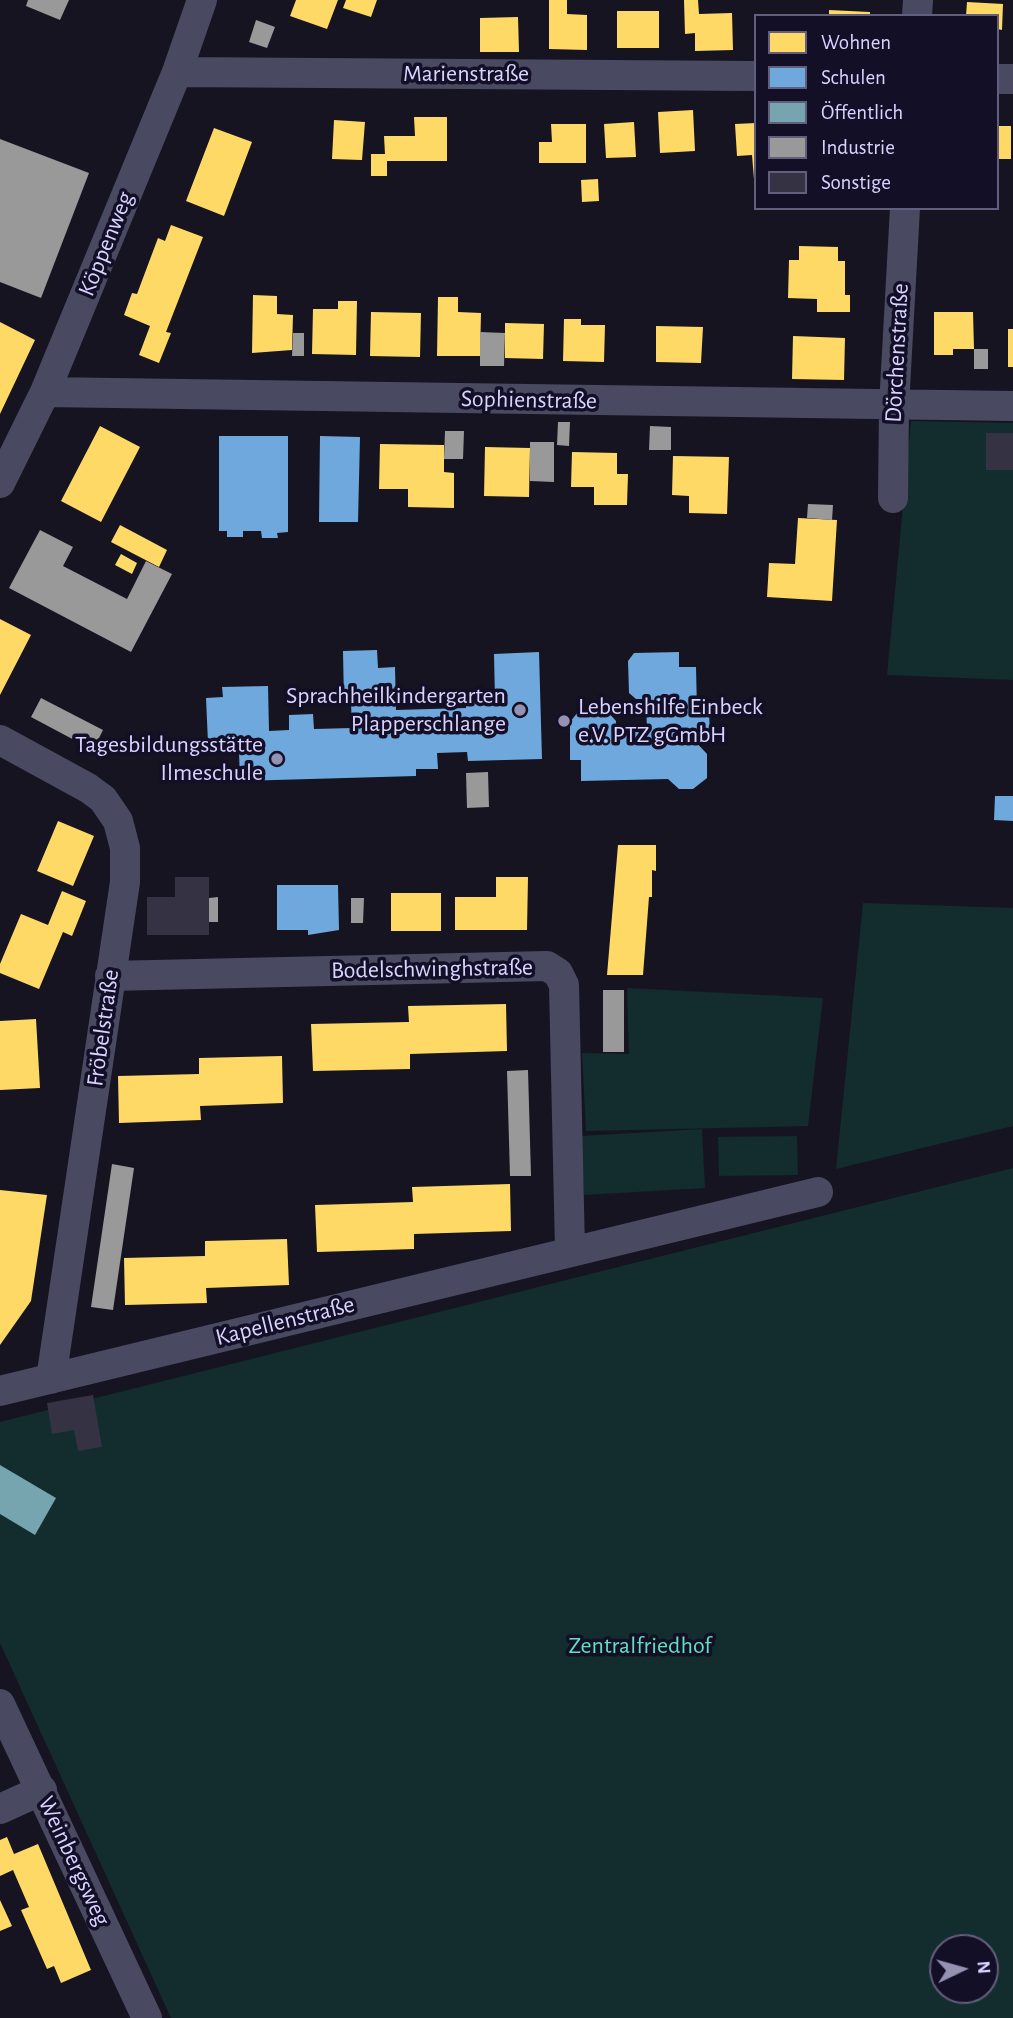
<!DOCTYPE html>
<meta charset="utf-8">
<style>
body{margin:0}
#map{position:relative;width:1013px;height:2018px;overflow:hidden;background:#161421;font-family:"Alegreya Sans",sans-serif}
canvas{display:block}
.legend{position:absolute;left:754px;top:14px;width:245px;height:196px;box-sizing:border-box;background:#130f26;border:2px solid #625e7d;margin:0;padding:9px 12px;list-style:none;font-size:21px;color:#d9d4ff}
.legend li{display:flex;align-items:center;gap:14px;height:35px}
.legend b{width:35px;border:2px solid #625e7d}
.north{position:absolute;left:929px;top:1934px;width:70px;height:70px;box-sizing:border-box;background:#130f26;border:2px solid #625e7d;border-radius:50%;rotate:85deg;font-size:19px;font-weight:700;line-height:28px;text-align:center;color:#d9d4ff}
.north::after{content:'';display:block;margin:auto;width:24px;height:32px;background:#9591b1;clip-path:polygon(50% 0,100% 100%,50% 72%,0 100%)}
</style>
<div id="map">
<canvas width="1013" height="2018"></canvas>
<ul class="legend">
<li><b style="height:19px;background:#ffd966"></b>Wohnen</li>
<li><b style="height:19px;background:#6fa8dc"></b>Schulen</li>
<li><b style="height:19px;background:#76a5af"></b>Öffentlich</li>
<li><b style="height:19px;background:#999"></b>Industrie</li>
<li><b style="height:19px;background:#343243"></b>Sonstige</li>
</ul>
<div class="north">N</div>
</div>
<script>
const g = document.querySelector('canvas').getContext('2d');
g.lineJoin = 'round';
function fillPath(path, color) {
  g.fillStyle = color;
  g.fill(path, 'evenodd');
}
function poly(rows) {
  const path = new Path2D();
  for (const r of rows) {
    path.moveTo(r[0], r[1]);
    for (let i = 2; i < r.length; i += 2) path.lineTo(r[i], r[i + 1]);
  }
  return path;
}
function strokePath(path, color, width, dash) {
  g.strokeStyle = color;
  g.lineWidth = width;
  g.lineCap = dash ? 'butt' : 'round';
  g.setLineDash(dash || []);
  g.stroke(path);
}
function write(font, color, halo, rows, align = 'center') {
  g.font = font + ' "Alegreya Sans",sans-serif';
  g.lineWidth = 7;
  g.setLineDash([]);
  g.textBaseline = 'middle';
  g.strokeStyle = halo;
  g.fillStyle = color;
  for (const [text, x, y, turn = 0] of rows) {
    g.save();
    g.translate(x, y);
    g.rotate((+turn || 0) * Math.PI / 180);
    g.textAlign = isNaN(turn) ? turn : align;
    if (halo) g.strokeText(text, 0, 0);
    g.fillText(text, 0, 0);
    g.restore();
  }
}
fillPath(poly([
 [911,421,1013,423,1013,680,887,675],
 [863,903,1013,908,1013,1126,836,1169],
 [627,988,823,998,808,1126,586,1131,582,1053,629,1054],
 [702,1129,705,1188,584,1195,581,1136],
 [797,1136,798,1175,719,1176,718,1137],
 [1013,1168,1013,2018,171,2018,0,1643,0,1422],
 [943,1948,985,1948,985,1990,943,1990]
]), '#132c2d');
fillPath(poly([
 [296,0,338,0,327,29,290,16],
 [346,0,377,0,371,17,343,8],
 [549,0,567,0,567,14,587,15,587,50,549,49],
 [684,0,698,0,699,14,732,13,733,50,695,51,695,33,685,34],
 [967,2,1003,4,1002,30,997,29,997,16,966,16],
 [829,10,870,12,870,16,829,16],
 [617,11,659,11,659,48,617,48],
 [518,17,519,52,480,52,480,18],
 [693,110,695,151,660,153,658,112],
 [414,117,447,117,447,161,387,161,387,176,371,176,371,154,385,154,384,136,415,136],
 [334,120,365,122,362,160,332,159],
 [634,122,636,157,606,158,604,124],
 [756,123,756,179,754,179,752,155,737,156,735,124],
 [551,124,586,124,586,163,539,163,539,142,552,142],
 [997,126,1011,126,1011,159,997,159],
 [214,128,252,142,224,216,186,201],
 [598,179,599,201,582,202,581,180],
 [171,225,203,237,166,332,171,333,159,363,139,355,150,326,124,315,132,293,137,294,158,238,165,241],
 [799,246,838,247,838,261,845,261,845,295,850,295,850,312,817,312,817,299,788,298,789,260,799,260],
 [253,295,277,296,277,314,293,315,292,350,252,353],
 [438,297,458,297,458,312,481,313,480,356,437,356],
 [338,301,357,301,356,355,312,354,313,309,338,309],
 [371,312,421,313,420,357,370,356],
 [934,312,973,312,974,349,953,349,953,355,934,355],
 [564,319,581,319,581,325,605,325,604,362,563,361],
 [0,322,35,340,0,414],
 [505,323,544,324,543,359,505,358],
 [656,326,703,327,701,363,656,362],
 [1008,329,1013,329,1013,367,1008,367],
 [793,336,845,338,844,380,792,379],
 [100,426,140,447,101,522,61,501],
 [380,444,444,445,444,472,454,473,454,508,408,507,408,489,379,489],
 [485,447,530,448,529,497,484,496],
 [572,452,617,453,617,474,628,474,627,505,594,505,594,487,571,487],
 [673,456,729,457,727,514,689,513,689,496,672,495],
 [798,518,837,520,832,601,767,597,769,563,795,564],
 [120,525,167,550,159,567,111,542],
 [121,554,137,563,132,574,115,565],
 [0,619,31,635,0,695],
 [58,821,94,836,73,886,37,871],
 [618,845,656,845,656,871,652,870,652,897,649,897,643,975,607,975],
 [496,877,528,877,527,930,455,930,455,897,496,897],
 [62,891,86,901,72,936,63,932,39,989,0,973,0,964,21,914,48,925],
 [391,893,441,893,441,931,391,931],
 [506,1004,507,1051,410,1054,410,1069,313,1071,311,1024,409,1022,408,1006],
 [36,1019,40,1088,0,1090,0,1021],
 [282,1056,283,1103,200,1106,201,1120,119,1123,118,1076,199,1074,199,1058],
 [510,1184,511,1231,414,1234,414,1249,317,1252,315,1205,413,1202,412,1187],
 [0,1190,47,1195,31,1301,0,1345],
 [287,1239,289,1285,206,1288,207,1303,125,1305,124,1258,205,1256,205,1241],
 [7,1837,14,1854,38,1844,91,1970,61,1983,54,1966,47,1969,21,1910,29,1907,13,1870,0,1876,0,1840],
 [0,1900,12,1926,0,1931]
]), '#ffd966');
fillPath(poly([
 [219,436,288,436,288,532,277,533,278,538,262,538,261,531,243,531,243,537,227,537,227,531,219,531],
 [320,436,360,437,358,522,319,522],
 [377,650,378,668,395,667,396,710,466,708,466,701,495,700,494,654,539,652,542,759,468,761,467,752,437,753,438,769,416,769,416,776,240,781,239,752,226,752,227,742,208,743,206,698,223,697,222,687,268,686,269,731,289,730,289,715,313,714,314,729,352,728,351,703,344,703,343,651],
 [679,652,679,667,696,667,697,710,709,709,710,739,693,739,707,754,707,778,693,789,679,789,668,779,581,781,581,760,570,760,570,722,578,712,607,711,616,721,616,732,647,731,646,699,636,699,629,693,628,661,634,653],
 [995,796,1013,796,1013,821,994,820],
 [277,885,338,885,339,930,308,935,308,930,277,930]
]), '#6fa8dc');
fillPath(poly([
 [0,1465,56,1498,35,1535,0,1514]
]), '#76a5af');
fillPath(poly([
 [28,0,69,0,60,20,26,6],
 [256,20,275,27,267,48,249,42],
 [0,139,89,173,41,298,0,282],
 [480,332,505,333,504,366,480,366],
 [293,333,304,333,304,356,292,356],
 [974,349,988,349,988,369,974,369],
 [558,422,570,422,569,446,557,445],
 [650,426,671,427,671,450,649,450],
 [445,431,464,431,463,459,444,459],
 [530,442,554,442,554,482,530,481],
 [808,504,833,505,832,520,807,518],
 [40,530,73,547,63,566,127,599,146,561,172,574,131,652,9,588],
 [41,698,103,730,93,750,31,717],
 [488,772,489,807,467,808,466,773],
 [218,897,218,922,209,922,209,898],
 [351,898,364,898,363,923,351,923],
 [603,990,624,990,624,1052,603,1052],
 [528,1070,531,1176,510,1176,507,1071],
 [112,1164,134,1168,113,1310,91,1307]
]), '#999');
fillPath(poly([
 [986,433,1013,433,1013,470,986,470],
 [175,877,209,877,209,935,147,935,147,897,175,897],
 [93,1395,102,1447,78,1451,74,1430,52,1434,47,1403]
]), '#343243');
strokePath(poly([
 [917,16,918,0],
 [177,72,756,76],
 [997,79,1013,79],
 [45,392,1013,406],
 [0,483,45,392,177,72,202,0],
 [893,498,894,406,905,208],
 [0,740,88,788,103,799,118,821,125,848,125,882,51,1379],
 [110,976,547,966,558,973,564,985,570,1250],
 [0,1391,818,1192],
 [0,1704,147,2018],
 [0,1809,42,1790]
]), '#4a4962', 30);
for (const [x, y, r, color] of [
 [520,710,7,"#9591b1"],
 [564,721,7,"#9591b1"],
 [277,759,7,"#9591b1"]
]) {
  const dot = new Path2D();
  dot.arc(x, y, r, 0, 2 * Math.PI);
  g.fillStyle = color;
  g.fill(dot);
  strokePath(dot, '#130f26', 2.5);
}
write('24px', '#d9d4ff', '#130f26', [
 ["Marienstraße",466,74],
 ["Köppenweg",106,244,-68],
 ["Dörchenstraße",897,353,-87],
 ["Sophienstraße",529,400,1],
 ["Bodelschwinghstraße",432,969,-1],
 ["Fröbelstraße",103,1028,-82],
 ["Kapellenstraße",285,1321,-14],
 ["Weinbergsweg",74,1861,65]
]);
write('24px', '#d9d4ff', '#130f26', [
 ["Sprachheilkindergarten",506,696],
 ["Plapperschlange",506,724],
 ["Lebenshilfe Einbeck",578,707,"left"],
 ["e.V. PTZ gGmbH",578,735,"left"],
 ["Tagesbildungsstätte",263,745],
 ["Ilmeschule",263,773]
], 'right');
write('24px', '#5fe0c0', '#130f26', [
 ["Zentralfriedhof",640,1646]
]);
</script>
